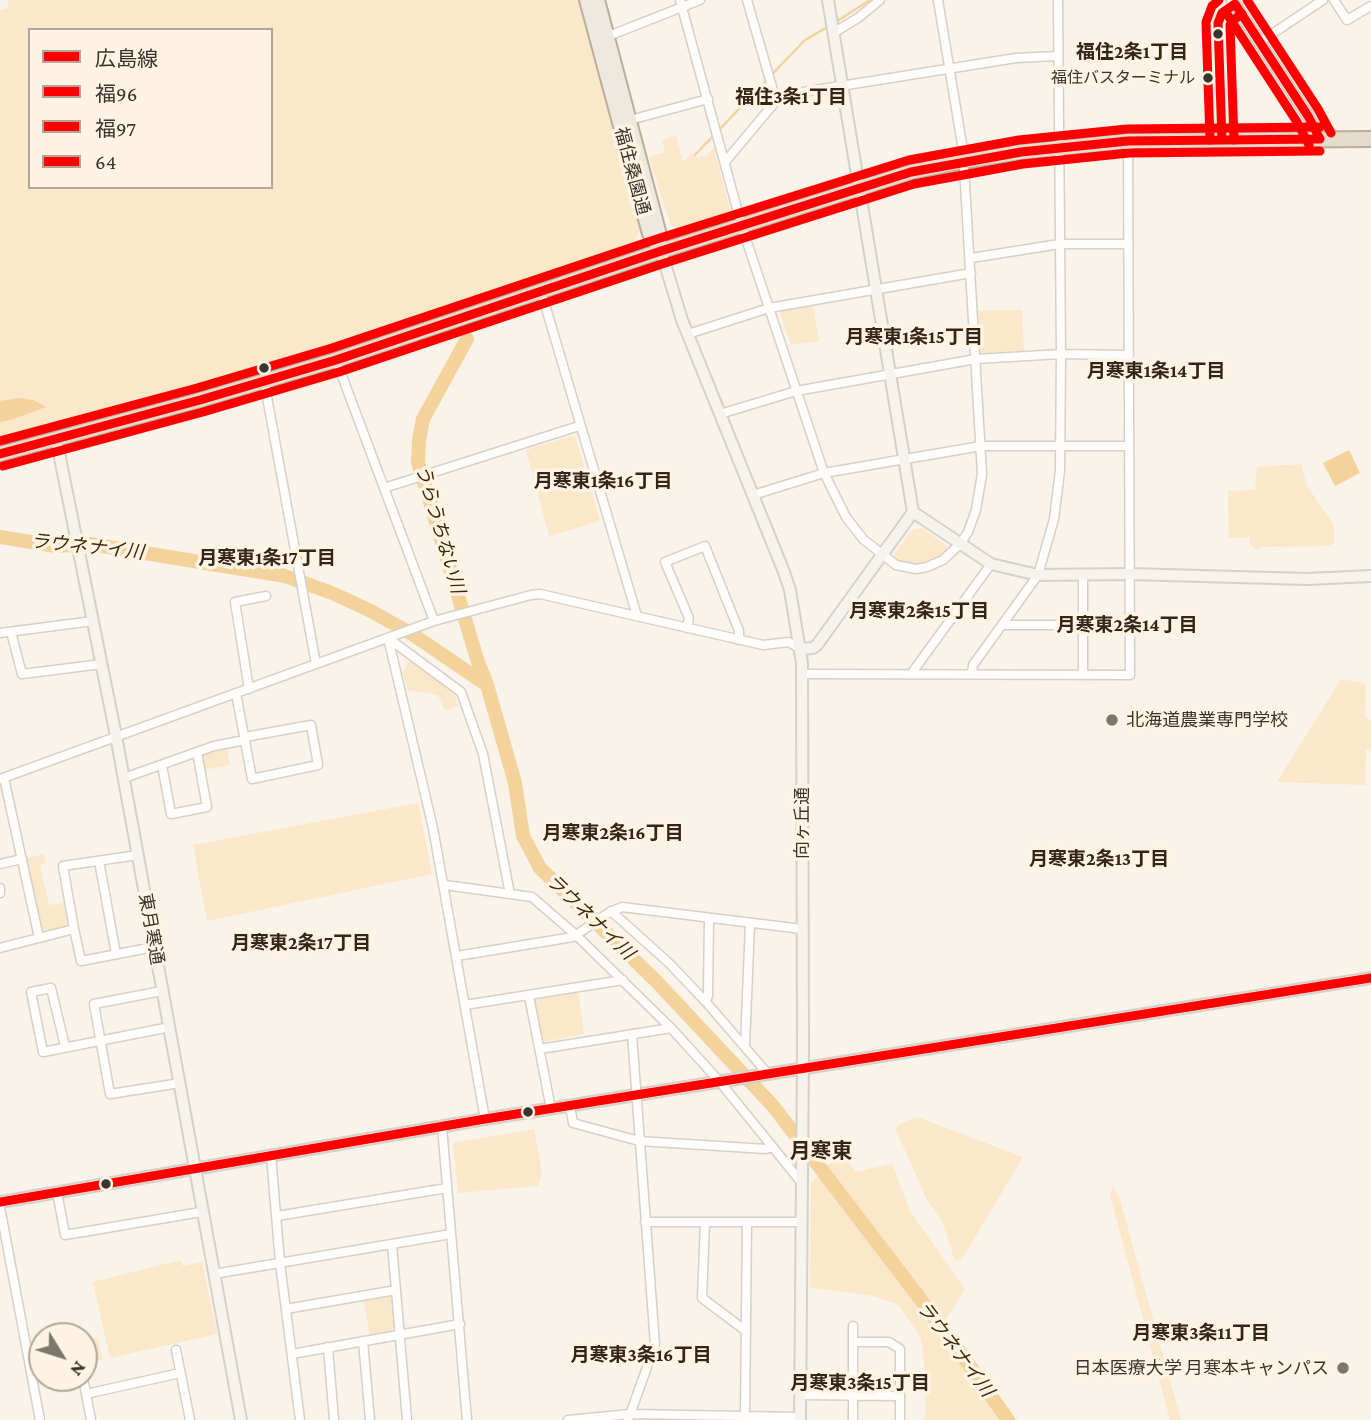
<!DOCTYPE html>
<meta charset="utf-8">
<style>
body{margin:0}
#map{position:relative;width:1371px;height:1420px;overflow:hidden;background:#f9f3e9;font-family:"Crimson Pro","Noto Sans JP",serif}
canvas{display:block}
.legend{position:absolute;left:28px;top:28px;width:245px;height:161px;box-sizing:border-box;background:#fff4e3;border:2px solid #b0a79a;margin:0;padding:9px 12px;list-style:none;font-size:21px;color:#39342c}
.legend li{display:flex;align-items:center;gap:14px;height:35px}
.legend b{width:35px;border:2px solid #b0a79a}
.north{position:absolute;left:28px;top:1322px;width:70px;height:70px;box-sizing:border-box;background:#fff4e3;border:2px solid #b0a79a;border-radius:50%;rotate:128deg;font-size:19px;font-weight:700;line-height:28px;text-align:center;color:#39342c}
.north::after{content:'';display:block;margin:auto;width:24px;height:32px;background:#7c776e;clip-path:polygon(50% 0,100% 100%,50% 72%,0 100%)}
</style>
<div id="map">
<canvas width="1371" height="1420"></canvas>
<ul class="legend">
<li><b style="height:9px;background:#f00"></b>広島線</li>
<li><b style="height:9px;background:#f00"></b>福96</li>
<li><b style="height:9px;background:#f00"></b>福97</li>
<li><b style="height:9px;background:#f00"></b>64</li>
</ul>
<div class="north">N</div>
</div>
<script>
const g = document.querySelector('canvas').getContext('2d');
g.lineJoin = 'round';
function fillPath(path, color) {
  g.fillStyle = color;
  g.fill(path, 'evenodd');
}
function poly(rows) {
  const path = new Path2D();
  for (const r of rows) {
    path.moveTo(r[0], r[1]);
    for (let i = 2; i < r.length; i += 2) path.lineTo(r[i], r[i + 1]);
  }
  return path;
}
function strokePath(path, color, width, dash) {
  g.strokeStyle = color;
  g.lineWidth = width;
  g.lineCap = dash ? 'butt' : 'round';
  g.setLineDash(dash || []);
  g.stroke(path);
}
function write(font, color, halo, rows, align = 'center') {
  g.font = font + ' "Crimson Pro","Noto Sans JP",serif';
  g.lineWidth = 7;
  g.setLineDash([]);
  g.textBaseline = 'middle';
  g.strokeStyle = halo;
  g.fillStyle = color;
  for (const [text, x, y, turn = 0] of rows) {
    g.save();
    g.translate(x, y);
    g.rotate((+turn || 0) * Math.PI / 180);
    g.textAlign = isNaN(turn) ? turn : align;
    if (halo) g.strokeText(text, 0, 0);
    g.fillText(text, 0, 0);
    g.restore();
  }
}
fillPath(poly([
 [7,0,578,0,640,230,634,242,339,346,293,360,248,368,232,379,0,444,0,10,9,8],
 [30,30,271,30,271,187,30,187],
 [676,136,683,162,692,153,698,158,701,155,704,157,715,147,715,154,731,212,678,230,670,223,649,157,665,152,662,140],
 [813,305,819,341,791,345,780,314,782,309],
 [1022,310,1024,351,980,353,978,311],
 [575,435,600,521,549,536,526,450],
 [1301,464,1307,486,1334,525,1334,543,1328,546,1261,547,1257,550,1250,544,1250,537,1229,538,1228,491,1255,490,1257,467],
 [922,528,947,546,947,552,939,558,923,563,911,564,896,560,894,554,912,530],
 [410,661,436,678,455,696,459,706,445,711,438,695,408,690,402,672],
 [1341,679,1366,684,1365,717,1371,720,1371,750,1366,750,1365,785,1277,782],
 [227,748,230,765,203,770,201,757,203,755],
 [418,803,432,874,207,921,193,845],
 [44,854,46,864,40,865,49,905,64,903,67,923,66,926,43,931,24,859],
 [578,992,584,1034,544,1042,542,1040,534,1000,536,998],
 [917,1117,1023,1157,962,1259,955,1261,942,1221,927,1200,896,1130,898,1125],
 [534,1129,542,1173,538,1186,458,1193,453,1143],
 [844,1154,855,1172,892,1164,910,1211,965,1289,943,1324,1017,1420,925,1420,926,1380,921,1338,899,1305,870,1295,810,1288,811,1183,827,1166],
 [1113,1187,1119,1196,1181,1420,1170,1420,1110,1195],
 [181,1260,183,1266,202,1262,217,1334,110,1358,93,1282],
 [393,1293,396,1330,370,1335,363,1298],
 [98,1338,103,1359,84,1364,84,1341]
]), '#fbe7ca');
fillPath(poly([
 [19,398,33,400,46,407,11,420,0,422,0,401],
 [1349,450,1360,473,1335,486,1323,463]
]), '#f4d29b');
strokePath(poly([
 [834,23,870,0],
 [695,155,805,40,829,26]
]), '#f4d29b', 2.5);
strokePath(poly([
 [467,339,423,419,419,440,418,462,477,659,487,685,515,783,523,836,540,868,657,982,773,1106,950,1338,1008,1420],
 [0,537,55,546,90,544,285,576,332,593,369,610,412,634,487,685]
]), '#f4d29b', 14);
const street = poly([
 [680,0,742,227,824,473,846,517,863,539,896,565,916,569,927,567,943,560,960,544,968,532,976,510,982,474,963,150,938,0],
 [747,0,776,101],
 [1334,0,1347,20,1371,6],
 [833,33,858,18,880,0],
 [606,37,700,0],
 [1260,42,1323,0],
 [630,120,708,99],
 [725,162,776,101,803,92,1016,58,1057,56],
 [971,258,1060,244,1128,244],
 [541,291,637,616],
 [688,334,769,308,971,273],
 [336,360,434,621],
 [264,381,316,664],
 [720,414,796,391,976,359,1061,354,1129,355],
 [384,488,579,426],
 [753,495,824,473,981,446,1128,446],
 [1002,625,1083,625],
 [687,628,689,618,665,562,705,546,739,631,739,640],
 [11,632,22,674,102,664],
 [0,633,93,621],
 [388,638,433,828,485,1119],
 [388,638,461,692,483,754,510,894],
 [802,674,1130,675,1128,141],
 [911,674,991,564],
 [972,674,973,665,1038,575,1054,519,1060,471,1061,354,1058,0],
 [1083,674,1083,574],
 [249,689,235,602,266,596],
 [236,693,252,779,318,765,311,725,245,737],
 [162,765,171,814,207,807,197,752],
 [4,778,39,938],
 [124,778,214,746,245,740],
 [0,779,434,621,531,595,540,594,763,645,789,642,800,649],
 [138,855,63,866,74,929,81,961,154,947],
 [99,861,116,954],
 [0,864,22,859],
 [445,885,532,897,577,936,671,1028,720,1082,801,1182],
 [0,888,0,893],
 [611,911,669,963,706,1002,768,1074],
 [0,948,74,929],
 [457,956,573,937,610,912,622,907,802,929],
 [162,991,94,1004,110,1094,180,1083],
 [529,996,551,1109],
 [706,1002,708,995,709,918],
 [465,1005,623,980],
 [65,1046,51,988,31,992,43,1052,170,1027],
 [745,1046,750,923],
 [540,1049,671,1028],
 [570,1106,573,1123,639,1141,766,1149,773,1147],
 [442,1127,467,1420],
 [271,1155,280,1263,300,1420],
 [57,1192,65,1235,201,1212],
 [0,1207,40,1420],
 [277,1216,447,1188],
 [645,1222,801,1222],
 [705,1223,702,1298,746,1331],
 [392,1244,407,1420],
 [214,1274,451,1234],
 [286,1309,396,1290],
 [853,1326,853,1420],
 [363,1341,370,1420],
 [854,1342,889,1342,900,1349,900,1420],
 [328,1347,334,1420],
 [176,1350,190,1420],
 [292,1354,460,1324],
 [83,1378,91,1420],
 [86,1394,180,1373],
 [800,1395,900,1396],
 [745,1415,747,1222],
 [568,1420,630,1414,800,1417],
 [628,1420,655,1345,632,1034]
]);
const secondary = poly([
 [828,0,913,512],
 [1232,0,1308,116,1320,139],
 [661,251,682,320,784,572,790,590,802,663,803,1050,800,1420],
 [56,438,116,736,241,1420],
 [800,649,813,648,817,645,913,512,991,564,1038,575,1129,574,1308,579,1371,576],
 [0,1202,485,1119,1371,978]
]);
const primary = poly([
 [586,0,649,234,661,251],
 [598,0,659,231,661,250]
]);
const highway = poly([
 [0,454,200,400,336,360,661,251,911,172,964,161,1021,152,1128,141,1371,139]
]);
strokePath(street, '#d5d1c8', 11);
strokePath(secondary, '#d5d1c8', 14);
strokePath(primary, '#b9ae9b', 16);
strokePath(highway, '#b9ae9b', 18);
strokePath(street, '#fefdfc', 8);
strokePath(secondary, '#f6f3ed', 10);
strokePath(primary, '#eee9df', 12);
strokePath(highway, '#e4dbcc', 14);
strokePath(poly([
 [1235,4,1308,116,1320,139],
 [1222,140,1218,23,1222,13,1235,4],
 [0,454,200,400,336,360,661,251,911,172,1021,152,1128,141,1320,139]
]), '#f00', 9);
strokePath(poly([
 [1225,11,1297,122,1309,145],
 [1234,140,1230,25,1232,21,1242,14],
 [3,466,203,412,339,372,665,263,914,184,1023,164,1129,153,1320,151]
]), '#f00', 9);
strokePath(poly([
 [1247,0,1318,109,1331,133],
 [1210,140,1206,22,1212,6,1219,0],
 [0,441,197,388,332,348,657,239,909,160,1019,140,1127,129,1320,127]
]), '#f00', 9);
strokePath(poly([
 [0,1202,485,1119,1371,978]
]), '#f00', 9);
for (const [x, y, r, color] of [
 [1218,34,6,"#39342c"],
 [1208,78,6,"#39342c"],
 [264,368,6,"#39342c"],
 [1112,720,7,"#7c776e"],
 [528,1112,6,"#39342c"],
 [106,1184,6,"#39342c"],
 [1343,1368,7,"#7c776e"]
]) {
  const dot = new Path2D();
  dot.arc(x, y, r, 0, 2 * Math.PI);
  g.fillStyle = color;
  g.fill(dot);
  strokePath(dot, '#fff4e3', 2.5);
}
write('16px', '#39342c', '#fff4e3', [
 ["福住バスターミナル",1195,78]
], 'right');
write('18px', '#39342c', '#fff4e3', [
 ["福住桑園通",632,171,75],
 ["向ヶ丘通",802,823,-90],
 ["東月寒通",151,929,80]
]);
write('18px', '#39342c', '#fff4e3', [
 ["北海道農業専門学校",1126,720],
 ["日本医療大学 月寒本キャンパス",1329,1368,"right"]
], 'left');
write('bold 19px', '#322717', '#fff4e3', [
 ["福住2条1丁目",1132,52],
 ["福住3条1丁目",791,97],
 ["月寒東1条15丁目",914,337],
 ["月寒東1条14丁目",1156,371],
 ["月寒東1条16丁目",603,481],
 ["月寒東1条17丁目",267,558],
 ["月寒東2条15丁目",919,611],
 ["月寒東2条14丁目",1127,625],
 ["月寒東2条16丁目",613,833],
 ["月寒東2条13丁目",1099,859],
 ["月寒東2条17丁目",301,943],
 ["月寒東3条11丁目",1201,1333],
 ["月寒東3条16丁目",641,1355],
 ["月寒東3条15丁目",860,1383]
]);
write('italic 19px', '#3d2a08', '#fff4e3', [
 ["うらうちない川",440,529,74],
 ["ラウネナイ川",87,547,6],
 ["ラウネナイ川",590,917,44],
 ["ラウネナイ川",955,1349,53]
]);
write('bold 21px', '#322717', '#fff4e3', [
 ["月寒東",821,1152]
]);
</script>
